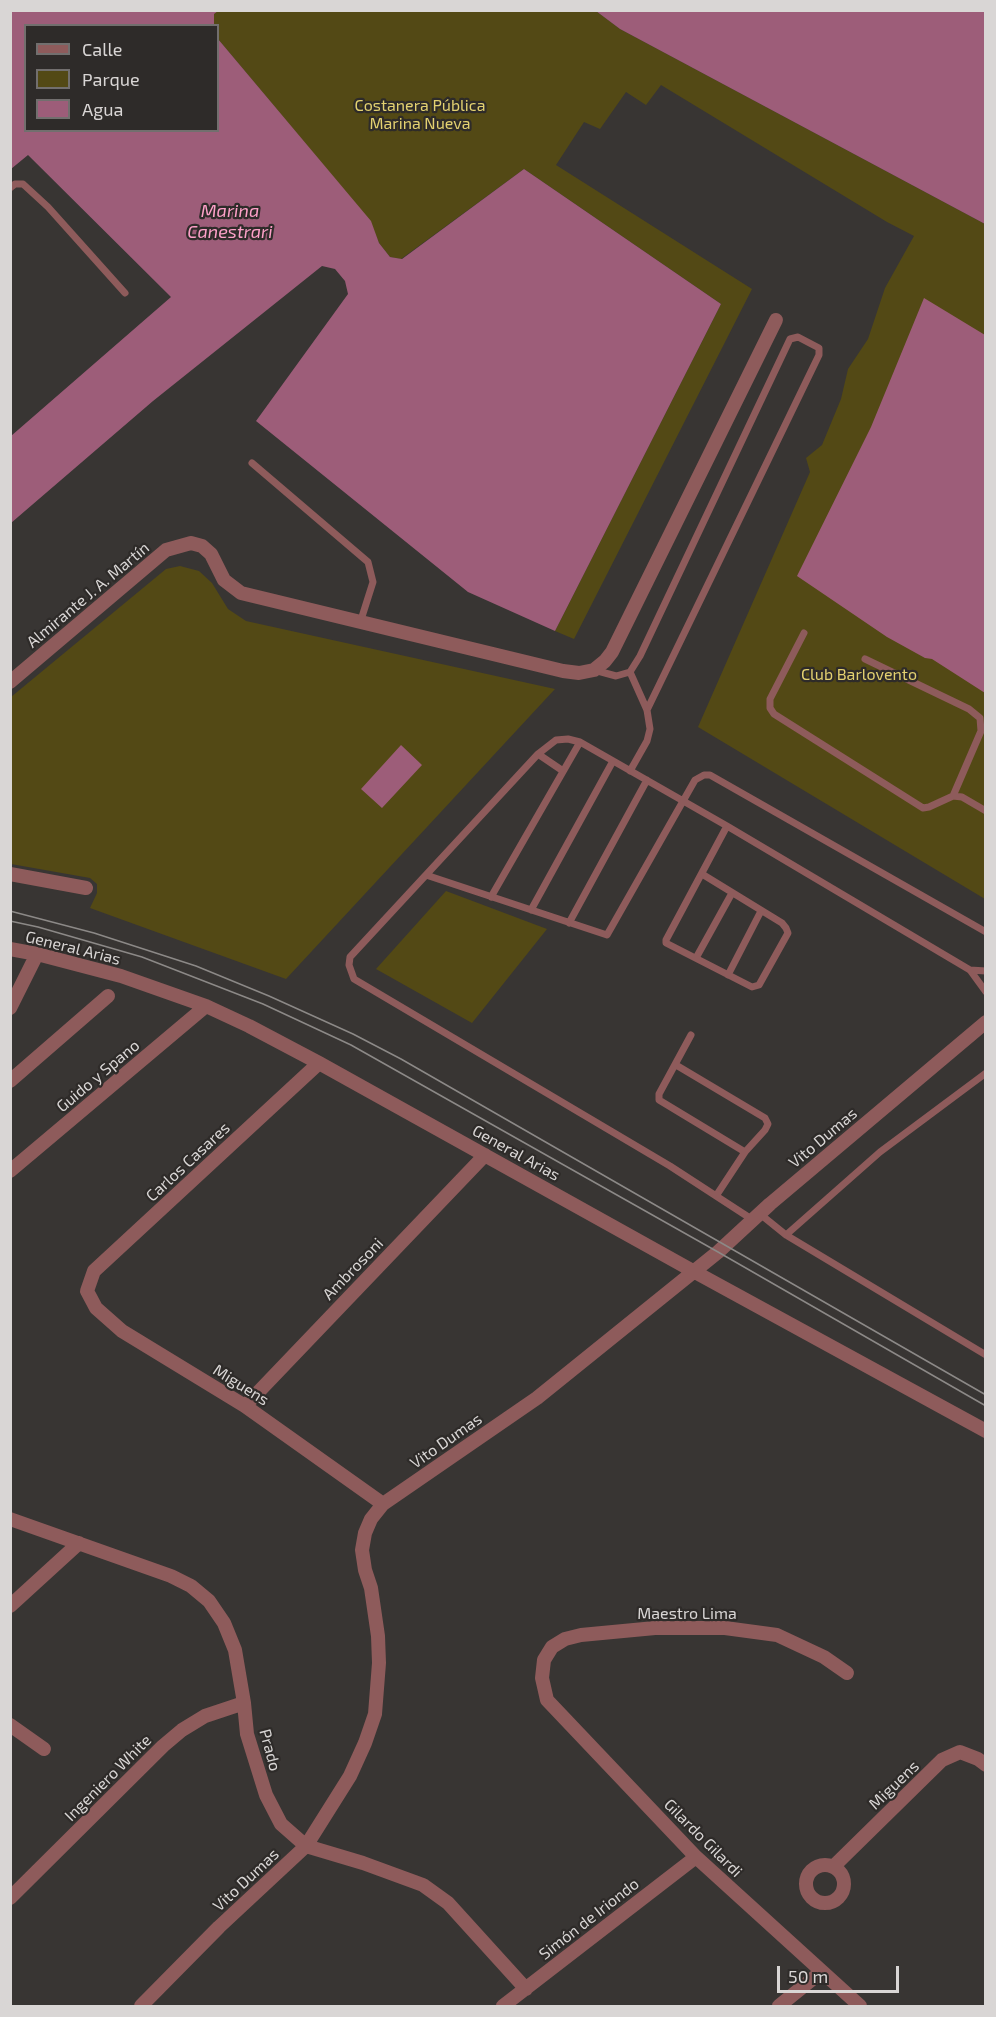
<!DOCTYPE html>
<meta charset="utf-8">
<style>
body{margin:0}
#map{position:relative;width:996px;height:2017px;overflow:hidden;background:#383533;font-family:"Exo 2",sans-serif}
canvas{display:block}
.frame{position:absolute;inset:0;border:12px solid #d9d6d5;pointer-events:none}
.legend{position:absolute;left:24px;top:24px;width:195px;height:108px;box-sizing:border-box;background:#2e2b29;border:2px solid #726f6e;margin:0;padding:8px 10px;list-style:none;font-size:18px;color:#d9d6d5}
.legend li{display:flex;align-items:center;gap:12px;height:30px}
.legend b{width:30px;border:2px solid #726f6e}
.scale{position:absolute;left:777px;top:1966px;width:122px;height:27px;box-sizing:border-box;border:3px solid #d9d6d5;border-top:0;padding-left:8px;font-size:18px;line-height:21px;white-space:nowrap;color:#d9d6d5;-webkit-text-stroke:4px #2e2b29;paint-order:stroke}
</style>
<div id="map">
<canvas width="996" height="2017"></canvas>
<div class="frame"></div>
<ul class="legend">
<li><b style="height:8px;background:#8e5b5b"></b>Calle</li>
<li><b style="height:16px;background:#534915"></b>Parque</li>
<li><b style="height:16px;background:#9d5d79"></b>Agua</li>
</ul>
<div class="scale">50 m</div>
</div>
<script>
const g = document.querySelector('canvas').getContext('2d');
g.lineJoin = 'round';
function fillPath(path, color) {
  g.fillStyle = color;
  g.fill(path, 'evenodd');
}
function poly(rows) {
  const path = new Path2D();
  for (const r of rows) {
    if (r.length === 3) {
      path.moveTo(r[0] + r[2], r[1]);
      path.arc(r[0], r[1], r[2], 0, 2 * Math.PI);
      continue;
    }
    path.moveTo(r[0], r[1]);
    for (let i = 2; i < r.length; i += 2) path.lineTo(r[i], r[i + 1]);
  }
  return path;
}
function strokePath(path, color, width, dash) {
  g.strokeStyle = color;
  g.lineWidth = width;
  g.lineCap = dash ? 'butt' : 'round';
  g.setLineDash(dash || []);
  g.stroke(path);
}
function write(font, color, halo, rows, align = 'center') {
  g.font = font + ' "Exo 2",sans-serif';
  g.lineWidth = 4.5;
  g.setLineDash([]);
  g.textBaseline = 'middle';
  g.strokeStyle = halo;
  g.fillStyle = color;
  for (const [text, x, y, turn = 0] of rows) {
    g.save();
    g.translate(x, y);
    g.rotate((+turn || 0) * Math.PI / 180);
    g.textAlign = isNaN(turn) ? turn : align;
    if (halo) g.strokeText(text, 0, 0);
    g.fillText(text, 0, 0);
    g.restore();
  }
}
fillPath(poly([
 [218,10,596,11,620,29,985,224,985,899,698,727,810,472,806,458,822,445,841,399,848,369,868,339,885,288,914,236,887,222,661,85,646,105,626,92,600,129,584,122,556,165,752,289,574,639,555,631,721,304,524,169,401,259,390,257,379,243,370,221,218,39,218,26,214,25,214,14],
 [180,566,199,571,212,583,228,609,246,621,555,689,286,979,90,908,97,893,97,884,90,878,11,864,11,697,166,569],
 [446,891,547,929,472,1023,376,969]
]), '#534915');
fillPath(poly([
 [10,11,218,11,214,14,214,25,26,26,26,130,218,130,218,39,371,221,379,243,390,257,402,259,524,169,721,304,555,631,468,592,256,421,348,294,345,281,335,269,322,266,153,401,11,523,11,436,171,297,28,155,11,169],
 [596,11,985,11,985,224,620,29],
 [924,298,985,335,985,693,932,659,925,658,887,637,797,576,871,427],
 [401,745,422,765,382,808,361,789]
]), '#9d5d79');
strokePath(poly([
 [10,188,15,184,23,184,48,207,125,293],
 [252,463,368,562,373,582,360,623],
 [804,633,770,699,770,708,774,714,923,808,929,807,953,796,962,797,986,811],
 [865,659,969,709,980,718,981,731,953,796],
 [594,670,616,676,630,672,640,656,790,339,798,337,819,348,819,355,647,710],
 [630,672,647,710,650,729,647,741,630,771],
 [538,754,563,771],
 [702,874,782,923,786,928,788,933,759,985,752,987,666,943,666,940,727,826],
 [426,875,607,935,695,780,704,775,710,775,986,932],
 [491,897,580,742],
 [531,910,613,761],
 [569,923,647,780],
 [696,958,732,893],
 [970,970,986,971],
 [728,975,761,911],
 [691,1035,659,1094,659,1100,745,1152],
 [676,1065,765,1118,768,1124,765,1130,745,1152,716,1196],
 [760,1214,786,1235,880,1152,986,1073],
 [753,1220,670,1166,354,979,349,965,350,957,538,754,556,740,568,739,580,742,727,826,970,970,986,992],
 [786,1235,986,1355]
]), '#8e5b5b', 7);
strokePath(poly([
 [10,682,166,550,191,543,202,546,211,554,224,580,241,593,563,671,579,673,594,670,605,661,612,652,776,320],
 [10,874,86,888],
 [10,949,37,954,121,976,206,1006,249,1026,319,1063,693,1271,986,1431],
 [10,1008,37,954],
 [319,1063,94,1271,87,1291,96,1308,122,1331,245,1406,383,1504],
 [10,1081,108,996],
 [10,1171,206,1006],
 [245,1406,485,1155],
 [10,1519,171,1576,191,1586,209,1601,224,1623,235,1650,244,1703,247,1734,266,1795,281,1824,306,1846,363,1863,423,1885,448,1903,526,1989],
 [10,1606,79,1543],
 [847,1673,824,1657,777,1635,725,1628,655,1628,581,1635,565,1639,552,1647,544,1660,542,1678,547,1700,696,1857,860,2006],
 [10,1725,44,1749],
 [825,1884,19],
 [834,1866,942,1760,960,1752,978,1759,986,1765],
 [10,1898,163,1746,182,1730,205,1716,244,1703],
 [141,2006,219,1927,306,1846,350,1776,365,1743,375,1714,379,1663,378,1636,371,1588,365,1570,362,1550,365,1533,371,1519,383,1504,537,1398,718,1252,770,1204,986,1022],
 [503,2006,696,1857],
 [779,2006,821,1972]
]), '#8e5b5b', 14);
strokePath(poly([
 [10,911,94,933,196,966,269,996,353,1034,401,1059,986,1395],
 [10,921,38,927,142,957,263,1004,351,1045,718,1252,986,1406]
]), '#8c8987', 1.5);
write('16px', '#e3d170', '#2e2b29', [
 ["Costanera Pública",420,106],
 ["Marina Nueva",420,124],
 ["Club Barlovento",859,675]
]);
write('16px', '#d9d6d5', '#2e2b29', [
 ["Almirante J. A. Martín",88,595,-40],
 ["General Arias",73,948,14],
 ["Guido y Spano",98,1076,-40],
 ["Vito Dumas",823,1138,-40],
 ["General Arias",516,1153,29],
 ["Carlos Casares",188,1162,-43],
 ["Ambrosoni",353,1269,-46],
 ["Miguens",241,1385,32],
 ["Vito Dumas",446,1441,-35],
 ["Maestro Lima",687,1614],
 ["Prado",270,1750,75],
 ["Ingeniero White",108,1778,-45],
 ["Miguens",894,1785,-44],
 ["Gilardo Gilardi",703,1838,45],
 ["Vito Dumas",246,1880,-43],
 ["Simón de Iriondo",589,1919,-38]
]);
write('italic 18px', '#fda0c8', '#2e2b29', [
 ["Marina",230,211],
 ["Canestrari",230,232]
]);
</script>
